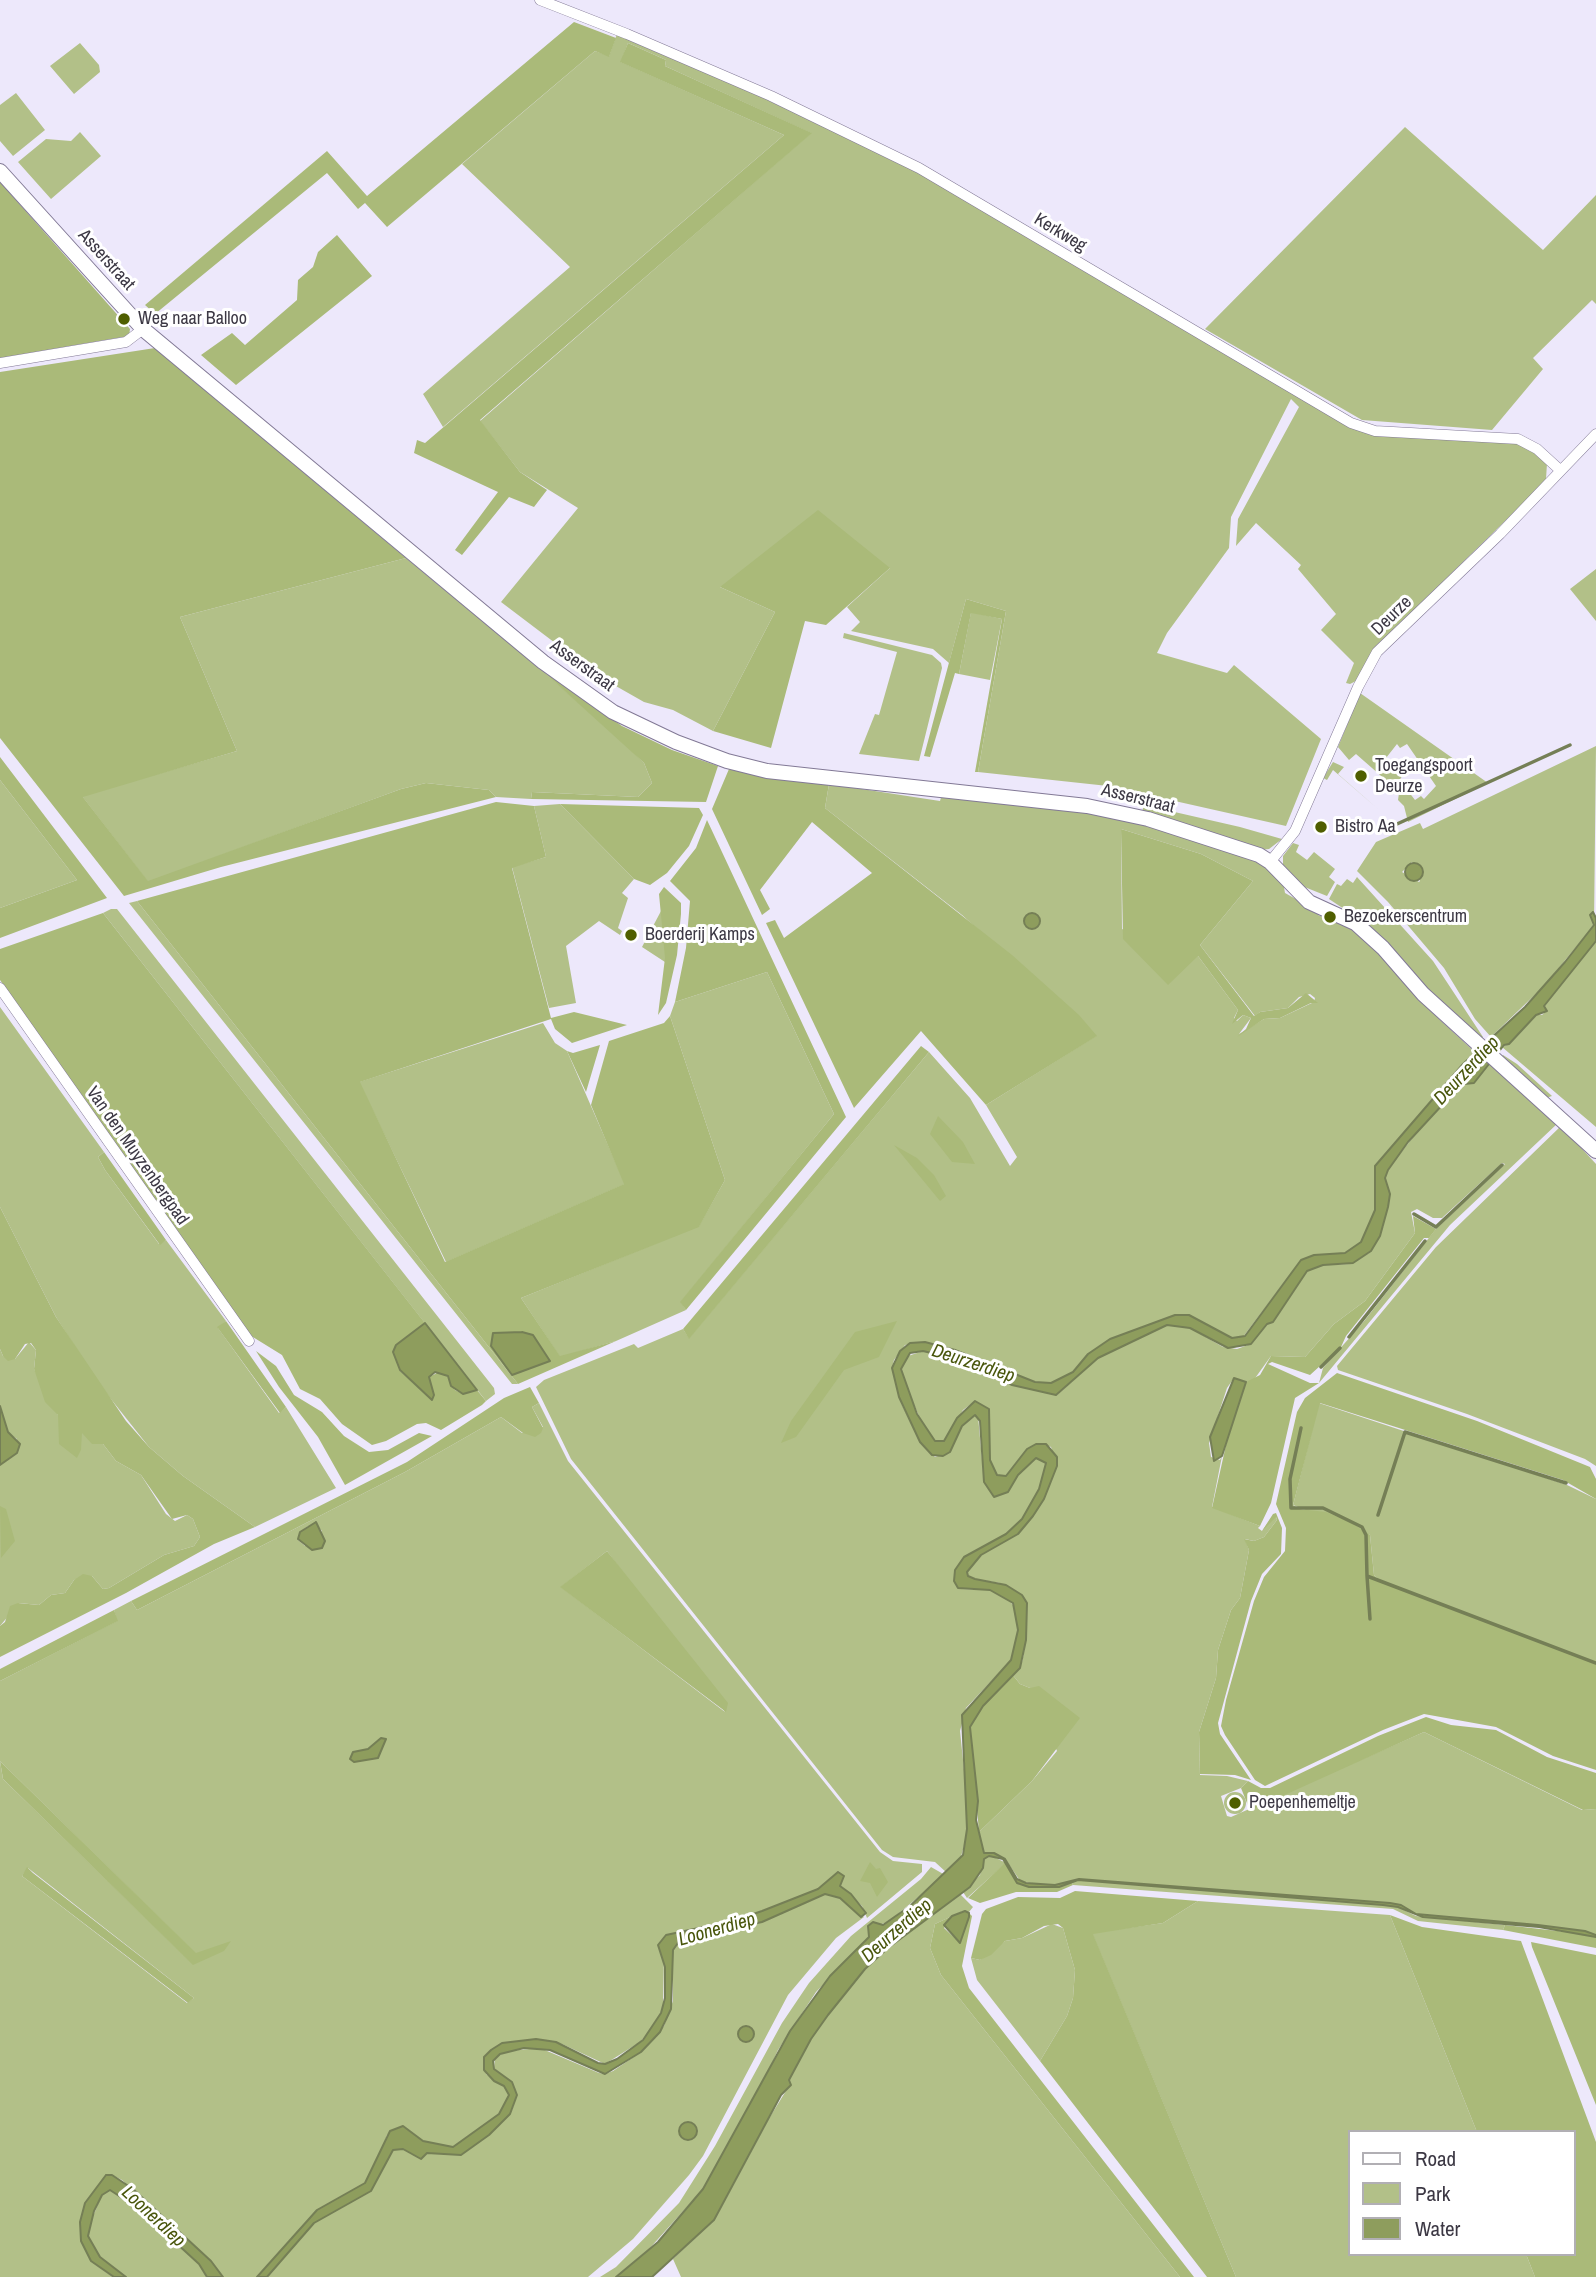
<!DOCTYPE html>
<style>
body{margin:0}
#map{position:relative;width:1596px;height:2277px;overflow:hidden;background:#ede8fb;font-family:"Archivo Narrow",sans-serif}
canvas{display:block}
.legend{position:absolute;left:1348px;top:2130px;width:228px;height:126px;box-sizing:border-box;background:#fff;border:2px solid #b1afb4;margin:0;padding:9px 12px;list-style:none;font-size:21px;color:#3c3844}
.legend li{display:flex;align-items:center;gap:14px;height:35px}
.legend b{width:35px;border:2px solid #b1afb4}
</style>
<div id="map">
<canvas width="1596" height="2277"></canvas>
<ul class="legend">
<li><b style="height:9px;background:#fff"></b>Road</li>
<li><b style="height:19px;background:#b2c088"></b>Park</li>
<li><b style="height:19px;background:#8e9d5d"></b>Water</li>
</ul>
</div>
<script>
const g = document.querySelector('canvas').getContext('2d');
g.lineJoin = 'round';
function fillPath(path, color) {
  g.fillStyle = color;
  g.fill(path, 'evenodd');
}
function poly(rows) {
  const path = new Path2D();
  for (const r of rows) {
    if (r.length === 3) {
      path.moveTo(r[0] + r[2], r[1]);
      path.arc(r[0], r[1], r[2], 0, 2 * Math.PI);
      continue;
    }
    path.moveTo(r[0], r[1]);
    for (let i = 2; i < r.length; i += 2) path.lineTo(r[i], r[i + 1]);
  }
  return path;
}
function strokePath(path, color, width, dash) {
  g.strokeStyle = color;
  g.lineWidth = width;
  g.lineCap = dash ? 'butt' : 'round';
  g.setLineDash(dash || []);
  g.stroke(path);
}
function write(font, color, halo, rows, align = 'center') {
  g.font = font + ' "Archivo Narrow",sans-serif';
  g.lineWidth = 6;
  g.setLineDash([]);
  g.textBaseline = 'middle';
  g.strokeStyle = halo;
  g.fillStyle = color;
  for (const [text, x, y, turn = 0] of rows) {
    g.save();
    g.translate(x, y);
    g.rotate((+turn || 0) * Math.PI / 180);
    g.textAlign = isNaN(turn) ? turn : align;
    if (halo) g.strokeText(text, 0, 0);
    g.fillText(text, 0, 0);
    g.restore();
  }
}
fillPath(poly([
 [617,34,749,91,915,170,1352,426,1514,441,1533,449,1547,463,1546,479,1538,489,1381,642,1358,680,1350,684,1346,683,1354,663,1321,630,1336,614,1298,569,1301,565,1256,523,1236,546,1238,519,1299,407,1291,399,1231,517,1229,548,1167,633,1157,653,1227,673,1234,665,1321,739,1286,826,1108,786,978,772,1006,611,966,599,949,663,933,649,851,631,860,622,847,607,890,568,720,587,775,612,713,731,673,710,644,702,600,677,501,602,578,508,520,472,480,421,811,133,665,66,666,60,628,43,621,62,784,135,443,427,423,394,570,267,462,164,595,51,609,56],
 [80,43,99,65,100,72,74,94,50,66],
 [16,93,45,130,13,156,0,141,0,105],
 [1405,127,1543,250,1596,195,1596,304,1592,300,1533,358,1543,369,1492,430,1362,420,1205,329],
 [80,132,101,156,51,199,18,162,46,139,71,141],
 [406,558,537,666,622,741,644,763,652,783,638,797,532,792,531,799,496,797,489,790,426,783,401,789,148,882,82,796,237,751,180,617],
 [1596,569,1596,621,1570,589],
 [971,612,1002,619,990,680,959,674],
 [844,633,932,655,941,663,942,668,919,761,859,754,875,714,879,715,897,652,843,638],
 [1360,693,1488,783,1408,822,1404,806,1398,800,1399,793,1411,783,1415,786,1408,791,1415,800,1421,796,1424,799,1436,786,1407,744,1400,748,1397,744,1386,758,1397,774,1404,770,1405,772,1394,788,1387,790,1383,788,1388,782,1356,754,1349,760,1338,747],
 [1596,746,1594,925,1544,986,1491,1037,1475,1019,1444,968,1388,902,1357,871,1376,842,1420,823,1423,829],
 [1412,862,1420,881,1419,882,1402,872],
 [1333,762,1344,767,1338,774,1378,809,1333,770,1327,780,1323,778],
 [0,780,77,880,0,908],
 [829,784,940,801,942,794,1044,805,1132,820,1257,860,1268,868,1284,887,1285,893,1319,912,1318,915,1358,931,1439,1019,1477,1054,1448,1081,1375,1166,1375,1210,1361,1242,1345,1253,1314,1255,1301,1260,1243,1337,1232,1338,1203,1322,1175,1315,1114,1338,1088,1354,1073,1372,1051,1383,1035,1382,955,1350,922,1342,905,1345,894,1360,892,1368,902,1405,920,1442,935,1457,950,1452,962,1426,975,1415,978,1416,984,1482,994,1497,1008,1492,1018,1475,1036,1458,1046,1463,1039,1489,1022,1519,1006,1534,964,1557,954,1581,961,1589,990,1590,1009,1600,1016,1609,1018,1630,1011,1660,966,1708,960,1731,966,1789,966,1839,960,1860,947,1873,935,1862,893,1857,882,1850,571,1459,536,1387,544,1380,634,1344,638,1348,683,1329,689,1338,929,1052,970,1098,1010,1166,1017,1157,986,1105,1096,1036,962,915,825,808],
 [1121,829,1201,854,1253,881,1200,945,1255,1016,1260,1012,1288,1008,1299,997,1310,994,1315,998,1314,1002,1280,1018,1264,1019,1239,1034,1251,1018,1243,1015,1237,1021,1234,1018,1238,1010,1198,956,1122,929],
 [560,804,634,879,622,893,628,898,618,928,622,931,620,935,599,921,566,946,576,1003,549,1008,512,867,546,857,534,806],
 [1144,805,1240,827,1282,839,1269,849,1260,850,1142,812],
 [1293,843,1299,845,1296,852,1307,860,1314,852,1335,869,1329,877,1335,882,1327,896,1302,886,1283,868,1283,856],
 [1357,877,1433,961,1483,1037,1481,1039,1427,991,1359,919,1329,899,1337,884,1341,886,1347,879,1353,883],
 [137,901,518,1384,512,1384,129,903],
 [111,909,117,909,494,1388,495,1394,486,1401,103,913],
 [661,911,665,931,665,962,642,947],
 [1596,941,1596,1127,1502,1047,1509,1044,1536,1014,1542,1015,1547,1010,1544,1006],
 [767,972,834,1114,681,1302,686,1310,616,1341,560,1357,521,1298,699,1226,725,1180,670,1016,675,1002],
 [0,1007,104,1152,98,1157,105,1170,159,1244,166,1240,226,1321,218,1328,279,1413,286,1407,336,1488,255,1527,183,1476,149,1447,99,1384,56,1317,0,1207],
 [543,1023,555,1043,567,1051,625,1184,446,1262,359,1082],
 [1503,1055,1517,1064,1552,1096,1546,1098,1501,1057],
 [1489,1062,1558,1123,1450,1225,1319,1383,1323,1368,1365,1320,1435,1230,1505,1164,1502,1163,1442,1218,1433,1218,1417,1209,1411,1212,1415,1233,1365,1301,1334,1324,1305,1357,1271,1356,1253,1381,1246,1382,1234,1378,1227,1388,1209,1443,1211,1457,1220,1460,1222,1456,1212,1507,1260,1526,1258,1528,1262,1531,1272,1517,1276,1517,1277,1520,1264,1537,1254,1541,1245,1539,1249,1550,1240,1598,1231,1610,1218,1650,1216,1678,1199,1732,1200,1775,1227,1776,1248,1781,1241,1788,1221,1796,1227,1816,1231,1817,1424,1732,1582,1810,1596,1809,1596,1935,1538,1925,1416,1914,1401,1905,1390,1903,1079,1879,1055,1885,1021,1882,1005,1859,994,1853,984,1853,979,1832,1032,1781,1057,1751,1030,1688,1020,1684,1012,1674,1022,1662,1024,1653,1027,1603,1000,1583,975,1579,968,1576,967,1572,981,1555,1018,1534,1033,1516,1057,1466,1051,1447,1041,1443,1027,1449,1006,1476,997,1475,990,1460,989,1409,975,1401,963,1410,944,1441,940,1443,933,1440,925,1430,903,1379,901,1369,905,1357,923,1351,965,1361,1012,1385,1057,1395,1098,1358,1167,1325,1190,1328,1223,1347,1237,1349,1248,1345,1268,1323,1273,1322,1307,1271,1323,1265,1350,1264,1369,1253,1383,1227,1390,1194,1385,1178,1388,1169,1418,1131,1456,1090,1464,1084,1474,1082],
 [1561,1126,1596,1164,1596,1466,1585,1459,1467,1414,1338,1370,1337,1366,1436,1247],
 [29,1342,36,1350,34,1369,58,1415,103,1444,116,1461,141,1475,166,1514,175,1521,187,1515,193,1519,200,1537,194,1546,164,1555,109,1588,103,1589,92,1576,74,1580,65,1593,51,1595,39,1605,19,1603,0,1626,0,1465,17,1453,17,1439,8,1433,0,1406,0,1349,3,1356,15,1359],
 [539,1403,568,1461,880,1852,893,1861,922,1864,922,1872,867,1918,862,1906,840,1886,839,1871,818,1889,762,1911,736,1920,666,1935,658,1945,664,1959,663,2007,655,2025,640,2042,605,2064,562,2044,537,2039,502,2043,491,2050,484,2057,486,2074,504,2086,509,2095,499,2114,453,2147,423,2141,403,2126,387,2135,374,2171,365,2183,317,2210,257,2277,223,2277,211,2261,122,2180,112,2175,106,2175,80,2222,91,2261,113,2277,0,2277,0,1681,117,1621,114,1610,131,1601,137,1610,405,1472,501,1417,522,1433,543,1427,532,1407],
 [308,1526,317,1526,322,1531,305,1546,298,1540,300,1532],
 [607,1551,725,1712,561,1587],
 [0,1761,196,1954,193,1964,3,1779],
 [28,1868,194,1998,187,2003,22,1876],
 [1319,1403,1567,1485,1596,1499,1596,1663,1379,1581,1374,1575,1370,1535,1293,1505],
 [1235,1803,11],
 [990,1855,1006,1863,967,1898,963,1892,980,1875,983,1860],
 [931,1867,945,1875,888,1922,869,1928,869,1937,816,1992,778,2050,757,2095,703,2189,649,2249,616,2277,600,2277,616,2267,679,2203,715,2146,782,2023,809,1983,851,1936,921,1879],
 [1078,1880,1383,1905,1398,1907,1416,1916,1505,1925,1503,1930,1418,1921,1393,1909,1073,1885,1071,1881],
 [825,1894,840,1898,864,1917,836,1938,788,1995,703,2156,689,2175,633,2239,588,2277,267,2277,314,2223,371,2191,393,2150,403,2149,421,2159,427,2153,461,2155,489,2135,512,2110,517,2095,512,2082,494,2069,495,2057,508,2051,540,2048,599,2073,605,2074,613,2071,641,2052,664,2026,673,2001,673,1950,678,1941,762,1922],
 [960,1894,973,1907,969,1912,963,1911,935,1924,930,1948,941,1975,1180,2277,681,2277,673,2259,713,2220,722,2206,768,2120,789,2086,789,2080,811,2039,828,2015,865,1969,888,1948],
 [1198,1901,1390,1915,1477,2132,1349,2132,1349,2254,1526,2254,1535,2277,1236,2277,1092,1933,1163,1923],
 [1052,1924,1063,1928,1075,1970,1073,1998,1067,2016,1040,2061,977,1980,971,1958,980,1960,1005,1941,1022,1938],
 [110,2190,139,2209,199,2264,207,2277,126,2277,100,2257,88,2237,88,2228,102,2195]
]), '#b2c088');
fillPath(poly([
 [574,22,616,38,609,57,595,51,387,227,365,203,358,209,327,173,155,314,145,305,327,151,367,196],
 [628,43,666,60,665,66,812,133,480,420,520,472,547,490,534,507,509,497,462,555,455,550,498,492,414,453,417,440,425,443,784,135,620,62],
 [0,182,130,329,129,336,0,358],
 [337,235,372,276,236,385,201,355,232,333,245,345,297,300,298,280,313,267,318,252],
 [155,348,406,558,180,617,237,751,83,797,148,881,401,789,426,783,489,790,496,797,221,867,124,896,0,738,0,372],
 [818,510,890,568,826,625,805,621,771,748,713,731,775,612,720,587],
 [966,599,1006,611,978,772,975,772,1002,619,971,613,959,674,955,673,930,757,924,756],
 [537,666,622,726,672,750,718,766,706,802,531,799,532,792,638,797,652,783,644,763],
 [0,757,107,898,0,938,0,908,77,880,0,780],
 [729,769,764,777,829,784,825,808,1012,955,1079,1015,1097,1036,986,1105,921,1031,854,1108,766,923,775,920,784,938,872,873,812,822,760,890,770,909,762,915,712,809],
 [496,802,534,806,546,857,512,868,551,1018,574,1012,627,1025,572,1043,555,1029,551,1019,360,1082,445,1262,624,1184,591,1105,609,1041,664,1023,670,1016,725,1180,699,1227,521,1298,560,1356,616,1341,518,1384,137,901],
 [560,804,699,808,703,815,689,846,667,873,650,885,634,879],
 [707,820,846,1117,686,1310,680,1302,834,1114,767,972,675,1002,686,948,690,901,670,881,696,848],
 [1121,829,1201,854,1253,881,1200,945,1254,1016,1260,1012,1288,1008,1306,993,1318,1003,1311,1003,1280,1018,1264,1019,1237,1037,1246,1029,1251,1018,1243,1015,1232,1024,1238,1010,1198,956,1168,985,1123,939],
 [664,887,681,903,681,914,677,955,666,1003,658,1015,665,958,659,894],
 [103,913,425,1323,396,1345,400,1371,430,1398,434,1395,429,1377,439,1372,448,1376,455,1390,463,1394,477,1390,486,1401,482,1405,441,1430,426,1423,417,1424,386,1441,372,1445,342,1424,320,1399,300,1389,282,1355,248,1334,0,980,0,949],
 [600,1045,586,1092,567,1051,573,1053],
 [921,1046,929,1052,689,1339,683,1329],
 [938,1116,963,1142,975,1164,952,1162,930,1134],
 [894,1145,917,1158,934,1175,946,1196,940,1201],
 [104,1152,166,1240,160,1245,105,1170,98,1157],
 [0,1207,56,1317,126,1421,149,1447,183,1476,255,1527,214,1544,126,1593,0,1657,0,1626,5,1622,10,1606,18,1603,39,1605,51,1595,65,1593,74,1580,83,1574,92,1576,103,1589,109,1588,164,1555,194,1546,200,1537,193,1519,187,1515,172,1519,141,1475,116,1461,103,1444,92,1444,82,1433,81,1450,77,1458,59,1444,58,1415,45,1402,34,1369,36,1350,31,1343,25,1344,15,1359,8,1361,3,1356,0,1349],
 [1413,1216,1436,1229,1429,1238,1424,1238,1346,1336,1341,1347,1310,1375,1272,1362,1268,1364,1310,1383,1319,1383,1295,1398,1271,1503,1260,1526,1212,1508,1230,1427,1246,1382,1260,1375,1271,1356,1305,1357,1334,1324,1365,1301,1415,1233],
 [226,1321,286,1407,280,1413,217,1327],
 [897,1321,879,1357,844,1370,796,1437,781,1443,791,1421,855,1332],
 [256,1351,276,1366,294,1395,322,1412,344,1436,369,1452,388,1450,419,1433,432,1436,345,1485,318,1437,279,1387],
 [1337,1373,1477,1421,1590,1467,1596,1479,1596,1499,1563,1480,1320,1403,1293,1505,1299,1509,1326,1512,1350,1522,1370,1535,1374,1575,1379,1581,1596,1663,1596,1770,1553,1756,1496,1727,1424,1714,1383,1730,1265,1786,1255,1780,1225,1735,1221,1726,1226,1700,1254,1601,1264,1577,1285,1551,1286,1528,1276,1504,1297,1412,1305,1398],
 [530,1387,539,1403,532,1407,543,1428,541,1433,535,1437,523,1433,501,1417,405,1472,137,1610,131,1601,407,1462,504,1398],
 [0,1506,6,1509,15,1541,1,1558],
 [1276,1513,1282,1528,1281,1554,1262,1574,1251,1601,1218,1723,1220,1734,1251,1780,1235,1775,1200,1774,1199,1732,1216,1678,1218,1650,1231,1610,1240,1598,1249,1550,1244,1539,1254,1541,1264,1537,1277,1520,1276,1517,1262,1531,1273,1514],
 [607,1551,728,1703,726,1712,560,1587],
 [114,1610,118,1621,0,1681,0,1669],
 [1012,1674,1020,1684,1030,1688,1039,1686,1080,1718,1032,1781,979,1832,970,1727,983,1706],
 [1426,1717,1451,1725,1496,1730,1547,1757,1596,1773,1596,1809,1583,1810,1424,1732,1247,1812,1249,1808,1241,1788,1248,1781,1261,1788,1270,1788,1378,1736],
 [0,1761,196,1953,231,1941,224,1951,193,1965,3,1779],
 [870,1862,876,1869,880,1868,888,1882,877,1897,870,1883,860,1881],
 [1006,1862,1020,1885,1059,1887,1071,1881,1073,1885,1057,1892,1016,1892,980,1903,968,1898],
 [27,1867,33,1873,194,1998,188,2003,22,1876],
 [1075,1891,1198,1901,1163,1923,1093,1934,1236,2277,1207,2277,1040,2061,1067,2016,1073,1998,1075,1970,1063,1928,1058,1924,1044,1926,1022,1938,1005,1941,991,1955,980,1960,971,1958,982,1914,986,1909,1018,1897,1060,1898],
 [969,1913,972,1916,962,1966,969,1988,1194,2277,1180,2277,941,1975,930,1948,935,1924,952,1916,944,1928,960,1943],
 [1390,1915,1422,1927,1521,1941,1596,2142,1596,2277,1535,2277,1526,2254,1573,2254,1573,2132,1477,2132],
 [1505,1925,1593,1935,1596,1937,1596,1948,1503,1930],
 [1531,1942,1596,1955,1596,2105,1532,1947]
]), '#aaba79');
const water = poly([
 [1414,872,9],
 [1593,912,1596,918,1596,941,1544,1006,1547,1011,1536,1015,1509,1044,1504,1045,1474,1083,1464,1084,1456,1090,1408,1142,1388,1170,1385,1178,1390,1194,1388,1207,1380,1236,1371,1251,1353,1263,1323,1265,1307,1271,1273,1322,1267,1324,1251,1344,1228,1348,1190,1328,1167,1325,1098,1358,1056,1395,1012,1385,965,1361,923,1351,910,1353,901,1369,917,1414,935,1441,944,1441,957,1418,975,1401,989,1409,990,1460,997,1475,1006,1476,1027,1449,1036,1444,1046,1444,1057,1457,1057,1466,1044,1499,1033,1516,1018,1534,981,1555,967,1572,968,1576,975,1579,1006,1585,1022,1595,1027,1603,1026,1640,1020,1668,983,1706,970,1727,978,1801,976,1820,984,1853,994,1853,1005,1859,1017,1879,1026,1883,1055,1885,1079,1879,1390,1903,1401,1905,1416,1914,1538,1925,1585,1931,1596,1935,1596,1937,1539,1927,1423,1917,1398,1907,1383,1905,1078,1880,1059,1887,1029,1887,1017,1883,1003,1859,989,1856,984,1859,983,1868,970,1887,888,1948,865,1969,828,2015,811,2039,789,2080,791,2085,781,2095,714,2220,652,2277,616,2277,658,2242,703,2189,790,2031,830,1976,869,1937,868,1926,873,1922,883,1925,910,1906,963,1855,967,1829,962,1715,1011,1660,1018,1630,1013,1603,990,1590,958,1588,954,1581,955,1570,964,1557,1006,1534,1022,1519,1039,1489,1046,1463,1036,1458,1018,1475,1008,1492,994,1497,984,1482,980,1421,975,1415,962,1426,950,1452,943,1456,932,1455,920,1442,899,1397,892,1368,900,1351,910,1343,925,1342,955,1350,1035,1382,1051,1383,1073,1372,1088,1354,1110,1339,1175,1315,1189,1315,1232,1338,1245,1336,1301,1260,1314,1255,1345,1253,1361,1242,1375,1210,1375,1166,1463,1064,1525,1007,1565,962,1594,925,1590,915,1593,912],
 [1032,921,8],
 [425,1323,477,1390,463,1394,451,1386,448,1376,435,1372,429,1377,434,1395,432,1400,400,1370,393,1352,396,1345,425,1323],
 [522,1332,533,1335,550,1361,512,1375,491,1346,493,1333,522,1332],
 [1234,1378,1246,1382,1222,1456,1214,1461,1210,1437,1234,1378],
 [0,1406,8,1432,20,1444,17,1453,0,1465,0,1406],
 [316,1522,325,1541,322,1548,312,1550,298,1539,300,1532,316,1522],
 [381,1738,386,1739,378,1758,354,1762,350,1759,353,1752,368,1749,381,1738],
 [838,1872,844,1876,840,1886,851,1894,866,1913,861,1917,840,1898,825,1894,762,1922,680,1940,673,1950,671,2009,660,2032,641,2052,605,2074,550,2050,524,2048,500,2054,493,2061,494,2069,512,2082,517,2095,510,2114,489,2135,461,2155,427,2153,421,2159,403,2149,393,2150,371,2191,314,2223,267,2277,257,2277,317,2210,365,2183,390,2131,403,2126,423,2141,453,2147,499,2114,509,2095,504,2086,494,2081,484,2070,484,2057,491,2050,502,2043,536,2039,556,2042,598,2063,605,2064,617,2059,643,2040,661,2013,665,1998,665,1967,658,1945,666,1935,736,1920,762,1911,818,1889,838,1872],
 [965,1911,969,1913,969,1917,960,1943,944,1925,952,1916,965,1911],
 [746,2034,8],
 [688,2131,9],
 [106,2175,112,2175,133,2189,211,2261,223,2277,207,2277,199,2264,139,2209,110,2190,102,2195,94,2211,88,2236,100,2257,126,2277,114,2277,91,2261,81,2241,80,2222,85,2203,106,2175]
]);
fillPath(water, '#8e9d5d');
strokePath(water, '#757f56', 2);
strokePath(poly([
 [1397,824,1570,745],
 [1414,1214,1436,1227,1502,1165],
 [1349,1337,1425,1241],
 [1321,1367,1340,1348],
 [1301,1428,1290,1479,1291,1508,1323,1508,1362,1527,1366,1535,1367,1576,1596,1663],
 [1378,1515,1405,1432,1566,1483],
 [1367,1576,1370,1619]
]), '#757f56', 3.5);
const minor = poly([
 [540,0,627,34,771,96,919,168,1351,423,1375,431,1518,439,1537,449,1560,470],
 [0,363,126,342,143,329],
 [1270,862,1295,831,1358,687,1377,652,1500,534,1596,434],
 [0,988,249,1341]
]);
const secondary = poly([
 [0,171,143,329,543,662,613,712,676,742,727,761,767,771,1087,806,1148,819,1259,855,1270,862,1309,902,1357,924],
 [1351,919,1383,948,1423,994,1596,1151]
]);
strokePath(minor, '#827996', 11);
strokePath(secondary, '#827996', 16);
strokePath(minor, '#fff', 10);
strokePath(secondary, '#fff', 14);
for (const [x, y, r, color] of [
 [124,319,7,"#4f5e00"],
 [1361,776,7,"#4f5e00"],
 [1321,827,7,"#4f5e00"],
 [1330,917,7,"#4f5e00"],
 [631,935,7,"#4f5e00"],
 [1235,1803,7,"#4f5e00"]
]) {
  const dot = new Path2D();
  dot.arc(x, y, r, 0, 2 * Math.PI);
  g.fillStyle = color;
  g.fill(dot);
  strokePath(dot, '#fff', 2.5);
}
write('18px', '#3c3844', '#fff', [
 ["Kerkweg",1060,233,31],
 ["Asserstraat",106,260,48],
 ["Deurze",1392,616,-44],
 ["Asserstraat",582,666,36],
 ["Asserstraat",1138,799,14],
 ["Van den Muyzenbergpad",137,1156,55]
]);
write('18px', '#3c3844', '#fff', [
 ["Weg naar Balloo",138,319],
 ["Toegangspoort",1375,766],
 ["Deurze",1375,787],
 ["Bistro Aa",1335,827],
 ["Bezoekerscentrum",1344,917],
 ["Boerderij Kamps",645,935],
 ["Poepenhemeltje",1249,1803]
], 'left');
write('italic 19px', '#49560c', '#fff', [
 ["Deurzerdiep",1467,1071,-47],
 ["Deurzerdiep",973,1364,18],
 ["Loonerdiep",717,1930,-16],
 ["Deurzerdiep",897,1931,-41],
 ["Loonerdiep",153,2217,43]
]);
</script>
